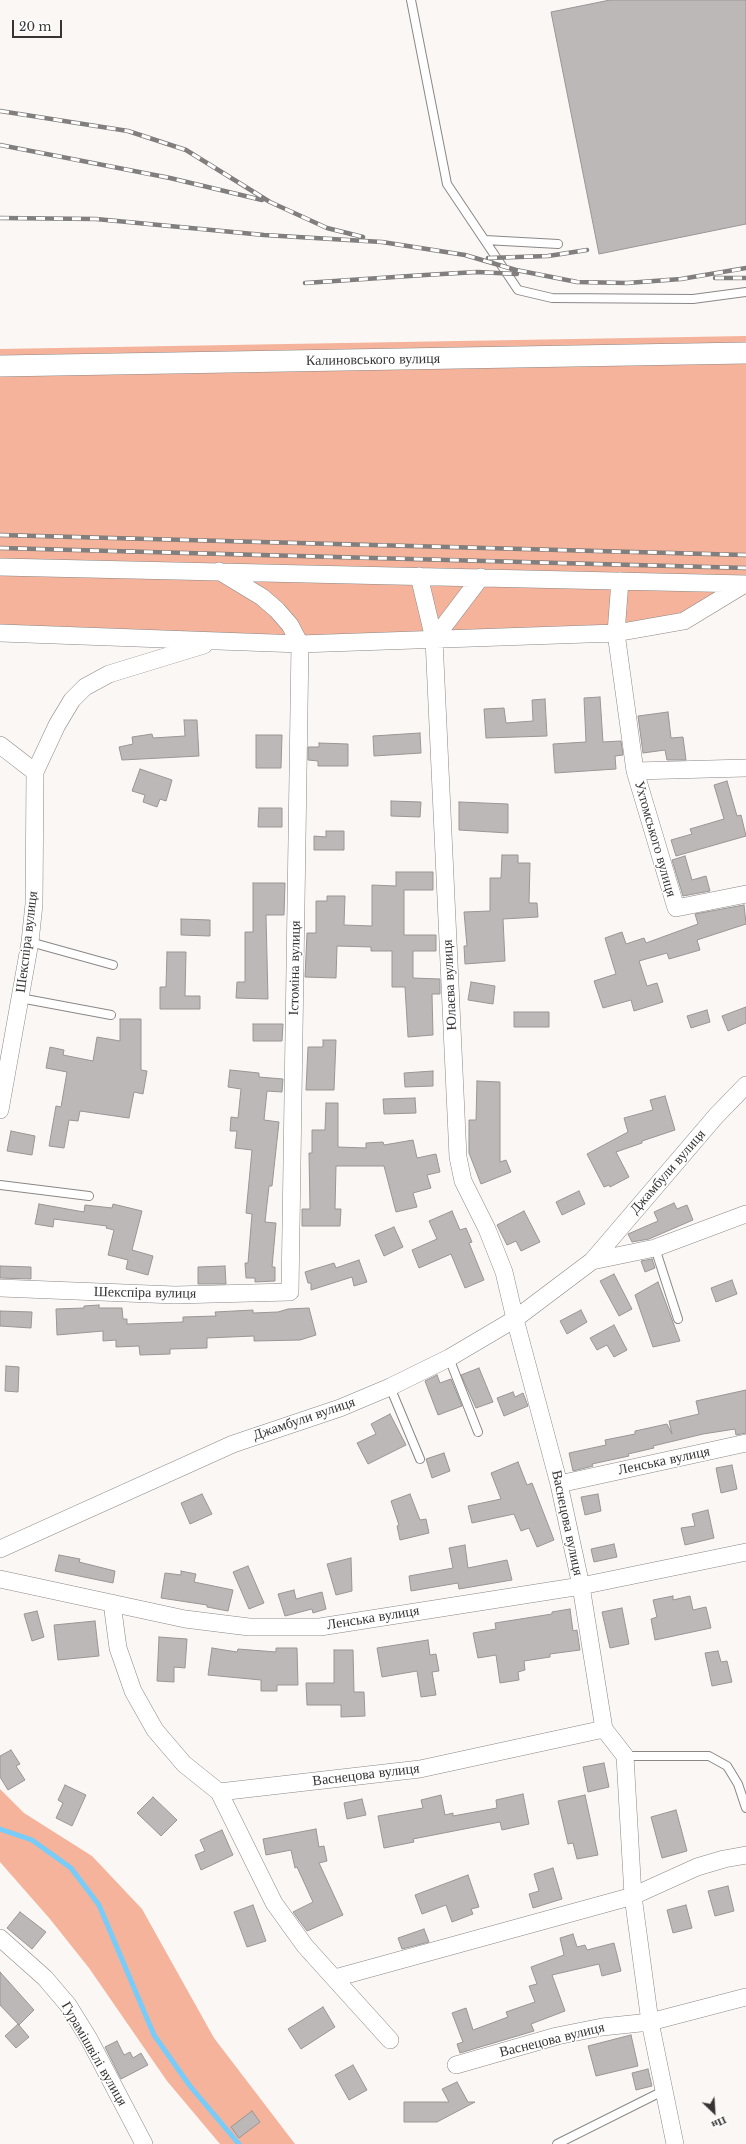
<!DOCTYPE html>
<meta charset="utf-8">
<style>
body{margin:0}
#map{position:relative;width:746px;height:2144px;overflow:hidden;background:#fbf7f5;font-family:"Libre Baskerville",serif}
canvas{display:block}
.north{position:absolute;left:694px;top:2092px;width:40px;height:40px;-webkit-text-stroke:3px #fff;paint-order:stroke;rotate:155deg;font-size:11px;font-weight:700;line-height:16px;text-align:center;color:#373534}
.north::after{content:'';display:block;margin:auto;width:14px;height:18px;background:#373534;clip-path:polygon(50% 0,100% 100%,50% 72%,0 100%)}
.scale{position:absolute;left:12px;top:20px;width:50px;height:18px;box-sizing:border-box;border:2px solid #373534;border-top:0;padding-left:5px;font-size:12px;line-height:14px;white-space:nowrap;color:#373534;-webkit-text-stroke:3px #fff;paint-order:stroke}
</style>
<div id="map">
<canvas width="746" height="2144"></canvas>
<div class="north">Пн</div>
<div class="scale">20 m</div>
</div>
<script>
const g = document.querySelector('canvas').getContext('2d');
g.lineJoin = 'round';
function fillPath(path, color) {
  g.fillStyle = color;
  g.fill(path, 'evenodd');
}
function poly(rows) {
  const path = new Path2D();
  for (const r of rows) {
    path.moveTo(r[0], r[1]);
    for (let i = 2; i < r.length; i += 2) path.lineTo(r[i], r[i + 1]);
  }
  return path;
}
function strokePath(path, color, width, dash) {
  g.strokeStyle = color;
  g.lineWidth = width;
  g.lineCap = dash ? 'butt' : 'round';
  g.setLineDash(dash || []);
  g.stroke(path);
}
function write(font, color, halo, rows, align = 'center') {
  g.font = font + ' "Libre Baskerville",serif';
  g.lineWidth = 3;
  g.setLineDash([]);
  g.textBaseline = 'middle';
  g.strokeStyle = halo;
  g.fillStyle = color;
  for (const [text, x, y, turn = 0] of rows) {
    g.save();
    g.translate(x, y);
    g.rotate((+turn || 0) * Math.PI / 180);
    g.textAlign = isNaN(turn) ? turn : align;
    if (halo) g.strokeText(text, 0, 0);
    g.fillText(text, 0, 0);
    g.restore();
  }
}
fillPath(poly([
 [746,336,746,346,0,359,0,349],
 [746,361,746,578,681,615,622,626,300,636,0,625,0,374],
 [0,1789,24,1813,92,1856,142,1909,214,2038,295,2144,220,2144,167,2081,89,1968,50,1919,0,1862]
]), '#f4b39a');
strokePath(poly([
 [0,1829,32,1840,71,1868,99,1905,154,2035,190,2086,239,2144]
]), '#77ccf9', 5);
const building = poly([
 [610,0,746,0,746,224,599,254,551,12,610,0],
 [600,697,603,742,621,741,623,755,615,756,616,769,555,773,553,744,586,742,584,698,600,697],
 [545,699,547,736,486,738,484,709,504,708,506,723,533,721,532,700,545,699],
 [668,712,671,738,683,737,686,760,667,760,665,750,643,753,638,716,668,712],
 [184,720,197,720,199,756,122,760,119,747,133,744,132,737,152,734,153,738,185,736,184,720],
 [420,733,421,753,374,756,373,736,420,733],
 [256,735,282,735,281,768,256,768,256,735],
 [319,743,348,744,348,766,318,766,318,761,308,760,308,747,319,747,319,743],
 [140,769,172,780,166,801,160,799,157,807,143,802,145,795,132,791,140,769],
 [727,781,737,816,741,815,746,836,676,856,671,840,692,834,690,829,724,819,714,785,727,781],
 [391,801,421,802,420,817,391,816,391,801],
 [459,802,508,804,508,833,459,830,459,802],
 [259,808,282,808,282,827,258,827,259,808],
 [326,831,344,831,344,850,314,850,314,836,326,837,326,831],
 [502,855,518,855,518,863,530,863,529,903,537,903,538,917,503,919,505,961,465,964,464,946,467,946,464,912,490,911,490,878,501,878,502,855],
 [685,856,692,880,706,876,710,891,683,896,672,860,685,856],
 [396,872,433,872,433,890,404,890,404,935,436,935,436,951,413,951,413,978,440,979,440,994,432,994,433,1035,408,1037,405,987,392,987,392,951,371,951,371,947,337,946,336,978,305,977,307,933,316,933,316,901,327,901,327,896,345,896,344,925,372,926,372,885,396,886,396,872],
 [253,883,285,883,284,915,266,915,268,999,236,998,237,982,245,982,245,932,253,932,253,883],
 [744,905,746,924,697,940,700,950,669,959,667,953,639,961,647,986,657,983,663,1002,634,1011,631,1000,603,1008,594,981,616,974,605,938,622,932,626,944,644,938,646,943,698,924,695,914,744,905],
 [181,919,210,920,210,936,181,935,181,919],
 [167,952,186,952,185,996,200,996,200,1009,160,1009,160,987,166,987,167,952],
 [471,982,495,986,493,1004,468,1000,471,982],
 [746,1007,746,1023,728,1031,722,1016,746,1007],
 [707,1010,710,1022,691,1028,687,1016,707,1010],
 [514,1012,549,1012,549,1027,514,1027,514,1012],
 [120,1019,141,1019,141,1070,147,1071,143,1094,134,1092,129,1118,80,1111,78,1121,69,1120,64,1148,49,1146,56,1106,61,1107,67,1072,46,1068,50,1047,64,1050,63,1055,93,1061,97,1037,120,1041,120,1019],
 [253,1024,283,1024,282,1041,253,1041,253,1024],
 [323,1040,336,1040,334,1090,306,1090,308,1047,323,1047,323,1040],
 [230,1070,259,1073,259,1077,283,1079,282,1092,267,1091,264,1120,279,1122,272,1186,269,1186,265,1222,276,1223,272,1267,275,1267,275,1281,255,1282,255,1278,246,1278,245,1263,248,1263,252,1214,246,1213,252,1150,235,1148,237,1131,230,1131,231,1117,238,1118,241,1089,228,1087,230,1070],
 [433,1071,433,1086,405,1087,404,1073,433,1071],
 [477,1081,500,1082,500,1162,506,1160,511,1172,481,1184,469,1153,469,1120,476,1120,477,1081],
 [665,1096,675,1130,642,1141,642,1143,616,1152,629,1177,610,1187,609,1185,604,1187,587,1154,628,1132,624,1118,653,1110,650,1100,665,1096],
 [415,1098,416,1113,384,1114,383,1099,415,1098],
 [326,1103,338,1103,338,1147,366,1148,366,1143,383,1142,384,1145,413,1140,417,1158,436,1154,440,1172,427,1175,431,1188,413,1193,417,1207,396,1212,384,1166,336,1166,335,1209,341,1209,340,1226,302,1226,302,1209,310,1209,309,1153,312,1153,312,1130,325,1130,326,1103],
 [11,1131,35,1136,32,1155,7,1151,11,1131],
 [579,1191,585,1204,562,1215,556,1202,579,1191],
 [674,1203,677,1209,687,1205,693,1220,649,1239,632,1242,628,1234,658,1221,654,1212,674,1203],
 [39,1204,84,1212,85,1205,112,1208,113,1204,142,1211,132,1250,153,1256,148,1275,126,1269,128,1260,108,1255,114,1230,106,1228,107,1226,54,1219,53,1227,35,1224,39,1204],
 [452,1211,460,1230,466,1228,472,1242,469,1243,484,1280,465,1288,451,1254,419,1268,412,1250,437,1239,429,1221,452,1211],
 [524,1211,540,1242,521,1251,516,1241,507,1245,497,1225,524,1211],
 [394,1227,403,1247,384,1256,375,1235,394,1227],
 [652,1259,655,1268,645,1272,641,1261,652,1259],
 [359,1260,367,1282,354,1286,352,1277,311,1290,311,1283,308,1283,305,1272,334,1263,336,1268,359,1260],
 [0,1266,31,1267,31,1279,0,1278,0,1266],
 [225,1266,226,1284,198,1284,198,1267,225,1266],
 [614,1274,632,1309,619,1316,600,1281,614,1274],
 [732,1280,737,1294,716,1302,711,1288,732,1280],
 [658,1282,680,1341,653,1347,635,1295,658,1282],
 [99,1305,99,1308,122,1308,123,1319,127,1319,127,1324,183,1322,183,1317,216,1316,215,1312,253,1310,253,1313,278,1312,288,1309,309,1308,316,1335,300,1340,254,1341,254,1336,207,1338,207,1348,170,1349,170,1354,140,1355,139,1346,116,1347,116,1340,103,1341,103,1331,57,1335,56,1309,84,1308,84,1306,99,1305],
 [581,1310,587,1322,567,1334,560,1321,581,1310],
 [0,1311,32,1312,31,1328,0,1326,0,1311],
 [614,1325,627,1350,614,1357,607,1345,597,1350,590,1338,614,1325],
 [6,1366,19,1367,18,1392,5,1391,6,1366],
 [479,1368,493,1402,476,1408,461,1375,479,1368],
 [437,1375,440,1383,451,1379,462,1406,438,1415,425,1381,437,1375],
 [746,1390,746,1433,736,1435,735,1429,703,1434,653,1446,654,1448,628,1454,629,1456,592,1464,593,1466,573,1471,569,1453,606,1445,605,1440,635,1434,635,1431,667,1424,672,1434,669,1421,699,1414,696,1401,746,1390],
 [513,1392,515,1397,523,1393,528,1406,504,1416,497,1398,513,1392],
 [390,1414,406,1445,368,1464,357,1443,376,1434,371,1424,390,1414],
 [444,1453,450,1471,432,1478,426,1459,444,1453],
 [518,1462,527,1485,532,1483,554,1540,537,1547,529,1528,521,1531,514,1514,472,1523,468,1506,501,1499,491,1473,518,1462],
 [732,1465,737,1489,721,1493,716,1468,732,1465],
 [202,1494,212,1514,190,1524,181,1503,202,1494],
 [410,1494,420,1520,426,1519,429,1533,400,1540,397,1526,399,1525,391,1501,410,1494],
 [598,1494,601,1511,585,1515,581,1497,598,1494],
 [708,1510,714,1538,685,1545,681,1528,695,1526,692,1514,708,1510],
 [614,1544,617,1557,594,1562,591,1549,614,1544],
 [465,1545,468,1568,507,1560,512,1580,459,1589,458,1583,411,1591,409,1576,453,1568,449,1548,465,1545],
 [59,1555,80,1559,79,1562,115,1571,113,1583,55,1571,59,1555],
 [351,1558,352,1591,336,1595,327,1564,351,1558],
 [248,1566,264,1603,249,1609,233,1572,248,1566],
 [181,1571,196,1574,194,1582,233,1590,228,1611,207,1607,207,1605,161,1598,165,1573,181,1575,181,1571],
 [294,1590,296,1599,322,1592,326,1609,313,1613,312,1609,285,1616,278,1594,294,1590],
 [673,1596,673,1600,690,1596,693,1610,706,1607,711,1628,655,1640,651,1619,657,1617,653,1600,673,1596],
 [622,1608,629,1644,610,1648,602,1612,622,1608],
 [570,1609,573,1631,577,1630,580,1650,550,1654,550,1657,524,1661,525,1670,518,1672,519,1680,500,1683,496,1655,478,1658,473,1633,496,1629,495,1623,552,1614,552,1612,570,1609],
 [37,1611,44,1637,32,1641,24,1614,37,1611],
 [95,1621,99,1656,58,1660,54,1625,95,1621],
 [159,1637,187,1639,185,1668,174,1667,174,1682,157,1681,159,1637],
 [428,1640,430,1655,436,1654,439,1671,432,1672,436,1695,421,1697,417,1671,382,1677,377,1648,428,1640],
 [212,1648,237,1652,238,1649,276,1652,276,1648,297,1648,298,1685,277,1685,277,1691,261,1691,261,1680,208,1675,212,1648],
 [334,1650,353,1650,354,1692,364,1692,365,1716,341,1717,341,1705,307,1705,306,1683,334,1683,334,1650],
 [718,1651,721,1662,727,1661,732,1682,712,1686,705,1653,718,1651],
 [11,1750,20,1764,16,1766,25,1780,8,1790,0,1777,0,1756,11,1750],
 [604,1763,609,1787,588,1792,583,1767,604,1763],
 [65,1785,86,1795,72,1826,56,1818,63,1803,58,1800,65,1785],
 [523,1794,529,1824,502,1830,500,1822,413,1839,414,1842,384,1848,378,1816,423,1808,421,1800,441,1795,445,1815,453,1813,453,1816,497,1808,496,1800,523,1794],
 [585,1795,598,1855,577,1859,573,1843,568,1844,558,1801,585,1795],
 [153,1797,177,1820,161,1836,137,1813,153,1797],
 [362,1799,366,1815,347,1819,344,1803,362,1799],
 [676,1810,687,1851,662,1858,651,1817,676,1810],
 [316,1829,319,1847,324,1846,327,1861,319,1863,343,1915,307,1931,293,1912,313,1902,297,1867,295,1868,291,1850,266,1855,263,1839,316,1829],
 [222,1830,233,1855,201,1870,195,1855,205,1851,200,1840,222,1830],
 [553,1868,562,1899,533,1908,529,1894,539,1891,534,1874,553,1868],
 [468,1875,479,1907,471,1909,473,1914,452,1922,446,1905,422,1914,415,1895,468,1875],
 [728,1886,734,1911,715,1916,708,1891,728,1886],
 [253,1905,266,1941,247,1947,234,1912,253,1905],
 [686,1905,692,1928,673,1933,667,1910,686,1905],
 [20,1912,46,1932,32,1949,7,1928,20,1912],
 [424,1929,429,1942,402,1949,398,1938,424,1929],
 [573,1934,577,1947,585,1945,587,1950,614,1943,621,1971,602,1976,599,1964,552,1975,565,2011,531,2024,534,2031,460,2053,457,2044,463,2042,452,2013,466,2008,473,2030,508,2017,506,2012,535,2002,529,1986,537,1984,531,1967,564,1955,560,1938,573,1934],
 [0,1972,34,2010,19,2025,0,2005,0,1972],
 [323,2007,335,2027,301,2049,288,2029,323,2007],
 [18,2024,29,2037,16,2048,5,2036,18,2024],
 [631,2035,638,2066,596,2076,588,2046,631,2035],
 [117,2041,124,2055,130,2052,133,2058,141,2053,148,2065,121,2079,105,2047,117,2041],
 [353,2065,367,2090,349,2100,335,2075,353,2065],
 [648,2069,652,2086,636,2090,632,2073,648,2069],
 [457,2082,468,2102,475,2102,437,2122,404,2122,404,2102,449,2102,442,2089,457,2082],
 [252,2111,260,2122,239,2138,231,2127,252,2111]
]);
fillPath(building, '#bcb8b7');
strokePath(building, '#9a9695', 1);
const service = poly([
 [411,0,447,184,518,290,552,298,693,299,746,292],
 [485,240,558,244],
 [30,942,113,965],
 [20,998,111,1015],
 [0,1185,89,1196],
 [655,1248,678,1319],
 [449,1358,478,1432],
 [390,1387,420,1459],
 [625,1756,709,1756,727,1766,738,1784,746,1808],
 [557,2144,665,2090]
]);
const minor = poly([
 [0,567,746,584],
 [419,576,434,639,458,1157,463,1181,487,1229,504,1272,515,1319,559,1484,581,1586,604,1729,625,1756,633,1896,650,2022,675,2144],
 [620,581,616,633,635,771,676,908,746,894],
 [0,633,300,644,616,633,684,621,745,584],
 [434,639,481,577],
 [0,745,35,772],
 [635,771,746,768],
 [0,1110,30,942,34,904,35,772,57,725,72,700,85,687,109,674,204,645],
 [592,1261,655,1248,746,1214],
 [0,1288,175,1295,290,1292,300,644,290,625,277,610,262,597,219,571],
 [559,1484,746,1443],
 [0,1549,233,1444,340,1408,390,1387,449,1358,515,1319,592,1261,716,1116,746,1085],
 [0,1579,185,1619,249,1627,320,1627,581,1586,746,1552],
 [112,1603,118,1648,133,1691,155,1730,184,1764,219,1792,274,1903,305,1946,390,2040],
 [219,1792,420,1769,604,1729],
 [0,1938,45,1978,68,2005,89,2039,144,2144],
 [335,1978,633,1896,697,1867,724,1859,746,1855],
 [456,2065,557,2036,602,2027,650,2022,746,1997]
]);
const tertiary = poly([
 [0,366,746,353]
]);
strokePath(service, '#8b8786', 10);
strokePath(minor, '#8b8786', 18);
strokePath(tertiary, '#8b8786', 22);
strokePath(service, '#fff', 8);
strokePath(minor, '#fff', 17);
strokePath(tertiary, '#fff', 21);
const rail = poly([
 [0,111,128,131,186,150,270,202,327,228,363,237],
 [0,145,170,178,262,200],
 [0,218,96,219,264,235,382,242,465,255,516,270,577,282,627,283,681,279,746,268],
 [488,258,548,256,587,250],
 [715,278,746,278],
 [305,283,425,275,477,272,517,274],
 [0,535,746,555],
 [0,548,746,568]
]);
strokePath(rail, '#817e7d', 4.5);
strokePath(rail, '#fff', 3, [9]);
write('14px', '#373534', '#fff', [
 ["Калиновського вулиця",373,360,-1],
 ["Ухтомського вулиця",655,839,74],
 ["Шекспіра вулиця",27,942,-83],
 ["Істоміна вулиця",295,968,-89],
 ["Юлаєва вулиця",450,985,-93],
 ["Джамбули вулиця",668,1172,-49],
 ["Шекспіра вулиця",145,1293,1],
 ["Джамбули вулиця",304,1419,-19],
 ["Ленська вулиця",664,1461,-12],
 ["Васнецова вулиця",567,1523,78],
 ["Ленська вулиця",373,1618,-9],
 ["Васнецова вулиця",366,1775,-7],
 ["Васнецова вулиця",552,2040,-14],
 ["Гурамішвілі вулиця",94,2054,60]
]);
</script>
